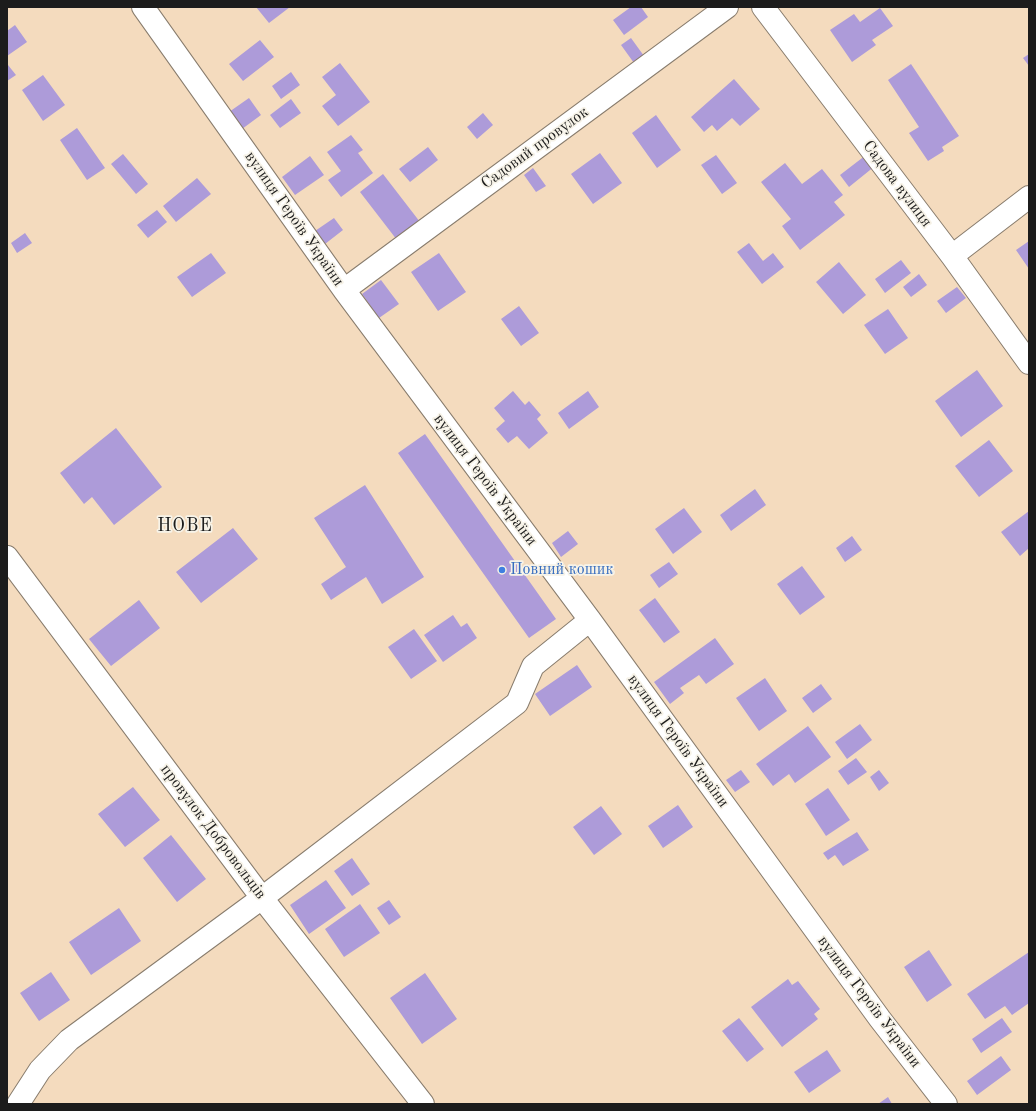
<!DOCTYPE html>
<meta charset="utf-8">
<style>
body{margin:0}
#map{position:relative;width:1036px;height:1111px;overflow:hidden;background:#f4dbbe;font-family:"Old Standard TT",serif}
canvas{display:block}
.frame{position:absolute;inset:0;border:8px solid #1c1c1c;pointer-events:none}
</style>
<div id="map">
<canvas width="1036" height="1111"></canvas>
<div class="frame"></div>
</div>
<script>
const g = document.querySelector('canvas').getContext('2d');
g.lineJoin = 'round';
function fillPath(path, color) {
  g.fillStyle = color;
  g.fill(path, 'evenodd');
}
function poly(rows) {
  const path = new Path2D();
  for (const r of rows) {
    path.moveTo(r[0], r[1]);
    for (let i = 2; i < r.length; i += 2) path.lineTo(r[i], r[i + 1]);
  }
  return path;
}
function strokePath(path, color, width, dash) {
  g.strokeStyle = color;
  g.lineWidth = width;
  g.lineCap = dash ? 'butt' : 'round';
  g.setLineDash(dash || []);
  g.stroke(path);
}
function write(font, color, halo, rows, align = 'center') {
  g.font = font + ' "Old Standard TT",serif';
  g.lineWidth = 3.5;
  g.setLineDash([]);
  g.textBaseline = 'middle';
  g.strokeStyle = halo;
  g.fillStyle = color;
  for (const [text, x, y, turn = 0] of rows) {
    g.save();
    g.translate(x, y);
    g.rotate((+turn || 0) * Math.PI / 180);
    g.textAlign = isNaN(turn) ? turn : align;
    if (halo) g.strokeText(text, 0, 0);
    g.fillText(text, 0, 0);
    g.restore();
  }
}
fillPath(poly([
 [256,7,290,7,269,23],
 [631,7,641,7,648,17,624,35,613,20],
 [880,8,893,26,872,40,876,45,852,62,830,30,854,14,860,22],
 [15,25,27,42,7,56,7,31],
 [631,38,644,56,634,63,621,45],
 [260,40,274,57,243,81,229,64],
 [1029,54,1029,66,1023,58],
 [340,63,370,102,338,126,322,106,336,95,322,77],
 [911,64,959,136,942,147,944,151,928,161,909,133,919,127,888,80],
 [8,65,16,75,7,81,7,66],
 [291,72,300,85,281,99,272,86],
 [43,75,65,105,43,121,22,90],
 [734,79,760,109,740,126,732,118,717,131,712,125,704,132,691,117],
 [249,98,261,115,242,129,229,112],
 [291,99,301,113,280,128,270,115],
 [483,113,493,125,477,139,467,127],
 [656,115,681,150,657,168,632,133],
 [77,128,105,168,87,180,60,140],
 [351,135,363,150,358,153,373,173,341,197,328,180,341,171,327,152],
 [428,147,438,160,410,182,399,169],
 [600,153,622,183,593,204,571,174],
 [123,154,148,184,136,194,111,164],
 [716,155,737,183,722,194,701,165],
 [866,155,875,166,849,187,840,175],
 [310,156,324,175,295,195,282,177],
 [785,163,802,184,822,169,843,195,834,202,845,215,800,250,782,226,791,219,761,182],
 [533,168,546,186,536,192,524,175],
 [383,174,420,222,397,240,360,192],
 [197,178,211,194,176,222,163,206],
 [157,210,167,222,148,238,137,225],
 [334,218,343,230,325,244,315,231],
 [25,233,32,243,17,253,11,243],
 [1029,241,1029,269,1016,250],
 [749,243,763,261,773,253,784,267,762,284,737,252],
 [211,253,226,273,192,297,177,277],
 [439,253,466,292,438,311,411,272],
 [901,260,911,273,885,293,875,279],
 [839,262,866,295,843,314,816,282],
 [919,274,927,285,911,297,903,287],
 [381,280,399,304,379,318,362,294],
 [957,287,966,298,946,313,937,301],
 [519,306,539,333,521,346,501,319],
 [888,309,908,338,885,354,864,325],
 [977,370,1003,406,961,437,935,401],
 [513,391,525,405,529,401,541,415,537,419,548,433,529,449,517,436,508,443,496,429,505,421,494,408],
 [588,391,599,407,569,429,558,413],
 [116,428,162,487,114,525,92,497,84,504,60,473],
 [425,434,556,619,529,638,398,453],
 [989,440,1013,471,979,497,955,466],
 [365,485,424,577,382,604,366,577,331,600,321,584,346,567,314,518],
 [755,489,766,505,731,531,720,515],
 [684,508,702,532,673,554,655,529],
 [1029,511,1029,548,1020,556,1001,532],
 [233,528,258,559,201,603,176,572],
 [568,531,578,544,561,557,552,543],
 [852,536,862,550,845,562,836,548],
 [669,562,678,574,659,588,650,575],
 [802,566,825,597,800,615,777,584],
 [655,598,680,632,664,643,639,610],
 [139,600,160,628,111,666,89,639],
 [453,615,461,627,467,623,477,638,443,662,424,635],
 [414,629,437,661,411,679,388,647],
 [715,638,734,664,706,684,699,675,680,688,684,693,670,704,654,682],
 [577,665,592,687,550,716,535,694],
 [765,678,787,711,759,731,736,698],
 [821,684,832,699,813,713,802,698],
 [860,724,872,740,847,759,835,742],
 [808,726,831,757,795,783,789,774,773,786,756,764],
 [856,758,867,772,848,785,838,771],
 [741,770,750,782,735,792,726,780],
 [879,770,889,783,879,791,870,777],
 [133,787,160,820,125,847,98,814],
 [828,788,850,820,826,836,805,804],
 [678,805,693,827,663,848,648,826],
 [601,806,622,834,594,855,573,827],
 [857,832,869,850,843,866,835,855,828,860,823,853],
 [171,835,206,879,177,902,143,858],
 [352,858,370,884,352,896,334,871],
 [326,880,346,908,309,934,290,905],
 [389,900,401,917,389,925,377,908],
 [360,904,380,933,344,957,325,929],
 [119,908,141,941,91,975,69,942],
 [929,950,952,985,927,1002,904,967],
 [1029,952,1029,1003,1012,1015,1005,1006,985,1019,967,994],
 [51,972,70,1000,39,1021,20,993],
 [425,973,457,1019,422,1044,390,998],
 [788,979,792,985,798,981,820,1009,814,1014,818,1019,782,1047,751,1007],
 [739,1018,764,1049,747,1062,722,1031],
 [1002,1018,1012,1032,981,1053,972,1039],
 [827,1050,841,1071,809,1093,794,1072],
 [1001,1056,1011,1070,977,1095,967,1081],
 [888,1097,892,1104,878,1104]
]), '#ad9bd9');
const minor = poly([
 [143,7,344,290,590,620,880,1019,946,1104],
 [763,7,952,256,1029,363],
 [952,256,1029,197],
 [344,290,727,7],
 [7,557,262,898,423,1104],
 [18,1104,40,1070,69,1040,262,898,517,703,533,666,590,620]
]);
strokePath(minor, '#887c6d', 24);
strokePath(minor, '#fff', 22);
for (const [x, y, r, color] of [
 [502,570,4,"#3f7fe0"]
]) {
  const dot = new Path2D();
  dot.arc(x, y, r, 0, 2 * Math.PI);
  g.fillStyle = color;
  g.fill(dot);
  strokePath(dot, '#f7f3e8', 1.5);
}
write('16px', '#1c1c1c', '#f7f3e8', [
 ["Садовий провулок",535,148,-36],
 ["Садова вулиця",897,184,53],
 ["вулиця Героїв України",294,219,55],
 ["вулиця Героїв України",485,480,53],
 ["вулиця Героїв України",678,741,54],
 ["провулок Добровольців",213,832,53],
 ["вулиця Героїв України",869,1002,53]
]);
write('16px', '#366cbe', '#f7f3e8', [
 ["Повний кошик",510,570]
], 'left');
g.letterSpacing = '1px';
write('18px', '#1c1c1c', '#f7f3e8', [
 ["НОВЕ",185,526]
]);
g.letterSpacing = '0px';
</script>
